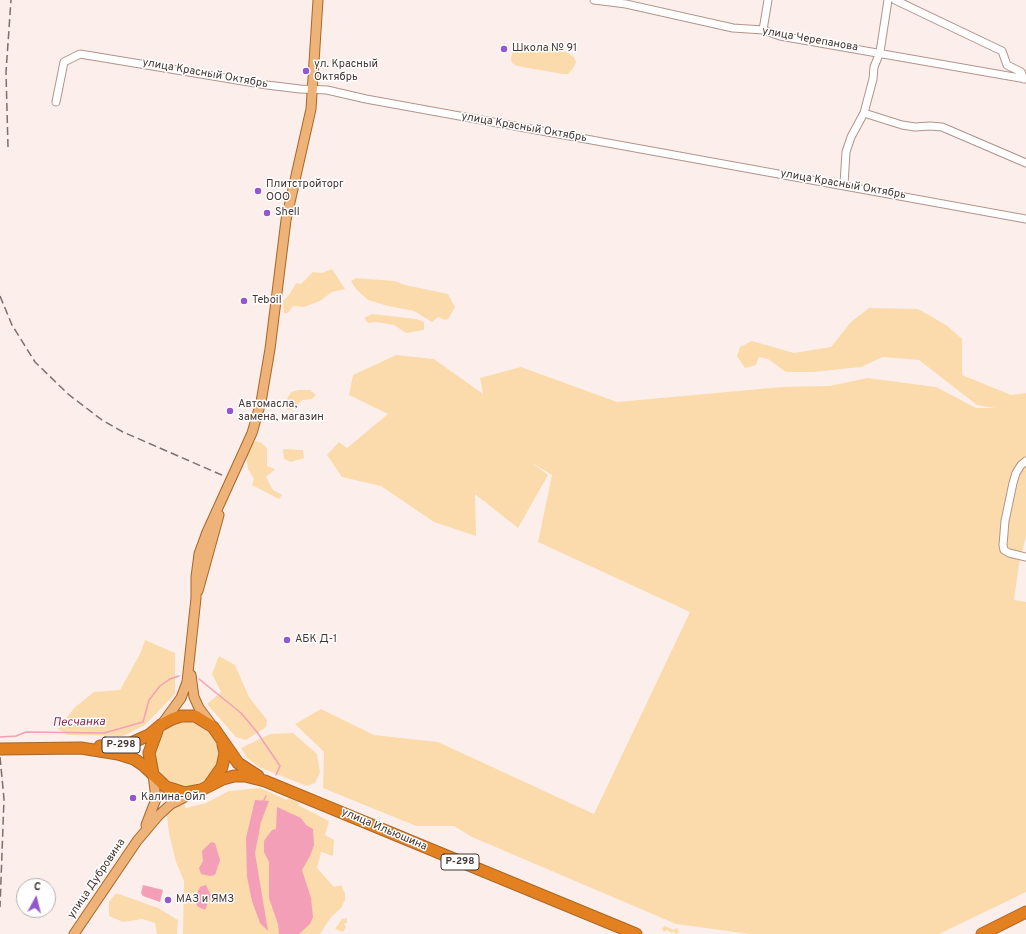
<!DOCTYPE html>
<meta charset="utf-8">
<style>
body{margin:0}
#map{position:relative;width:1026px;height:934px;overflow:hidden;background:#fcefeb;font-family:Overpass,sans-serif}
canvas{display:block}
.north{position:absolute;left:16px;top:878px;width:40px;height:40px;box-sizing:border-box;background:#fff;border:1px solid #b4afad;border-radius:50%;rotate:7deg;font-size:11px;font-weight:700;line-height:16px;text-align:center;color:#443733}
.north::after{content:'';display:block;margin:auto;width:14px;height:18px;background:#9358cf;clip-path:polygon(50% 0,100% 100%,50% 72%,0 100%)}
</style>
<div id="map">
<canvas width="1026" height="934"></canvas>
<div class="north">С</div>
</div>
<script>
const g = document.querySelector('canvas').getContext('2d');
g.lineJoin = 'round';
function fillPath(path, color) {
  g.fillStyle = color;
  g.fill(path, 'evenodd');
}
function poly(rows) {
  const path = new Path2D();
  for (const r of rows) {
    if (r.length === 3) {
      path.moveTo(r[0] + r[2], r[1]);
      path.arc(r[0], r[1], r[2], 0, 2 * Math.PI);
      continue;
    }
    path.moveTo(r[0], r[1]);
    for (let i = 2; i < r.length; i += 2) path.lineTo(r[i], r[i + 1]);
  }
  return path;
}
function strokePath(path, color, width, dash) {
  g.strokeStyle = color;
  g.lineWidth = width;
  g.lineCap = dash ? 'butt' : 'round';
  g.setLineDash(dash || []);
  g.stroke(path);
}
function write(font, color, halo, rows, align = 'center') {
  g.font = font + ' Overpass,sans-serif';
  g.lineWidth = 3;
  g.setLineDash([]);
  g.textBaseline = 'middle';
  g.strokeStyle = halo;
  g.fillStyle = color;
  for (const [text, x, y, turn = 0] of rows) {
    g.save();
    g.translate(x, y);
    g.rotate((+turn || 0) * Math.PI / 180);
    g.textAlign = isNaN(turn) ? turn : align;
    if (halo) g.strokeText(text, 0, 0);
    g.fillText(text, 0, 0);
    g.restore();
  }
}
fillPath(poly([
 [524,44,566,52,574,57,576,62,574,67,568,74,563,74,517,66,512,63,511,59,513,48,517,45],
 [332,269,345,289,332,292,320,301,304,307,293,306,288,313,284,313,283,301,289,295,296,283,301,284,313,272,322,273],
 [356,278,395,281,405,285,448,294,455,307,449,318,445,320,438,317,432,322,414,311,388,306,368,300,356,289,351,281],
 [869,308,918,309,946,325,962,339,962,375,1011,395,1026,393,1026,407,1024,407,1026,407,1026,536,1019,564,1014,600,1026,602,1026,892,939,934,750,934,676,924,472,837,454,826,416,826,323,788,324,752,295,724,321,709,374,735,438,742,594,814,690,612,538,542,552,475,531,462,548,475,518,528,475,494,476,536,434,522,381,486,342,477,327,455,339,442,347,448,388,414,349,395,353,375,396,355,434,359,483,394,480,378,521,367,617,402,782,387,829,386,868,378,936,387,976,408,995,408,977,405,919,360,883,357,861,367,813,372,786,372,768,359,759,357,756,365,745,368,737,356,740,347,752,341,794,353,831,347,851,322],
 [372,314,416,319,424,322,424,330,406,333,394,325,376,322,368,323,364,318],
 [299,390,310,390,316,395,312,399,302,400,293,409,287,410,285,403,288,397,291,392],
 [255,441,262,443,267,449,267,466,275,469,266,477,273,490,282,495,279,499,252,485,254,479,248,469,246,453,249,447],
 [283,449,303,450,304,458,291,462,284,459],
 [145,640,175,653,175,694,145,725,123,736,68,735,58,729,75,707,94,692,120,690,140,654],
 [219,656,235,665,249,697,267,720,266,727,246,740,236,737,207,704,221,692,212,674],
 [187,754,32],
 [293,733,317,754,320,772,315,783,307,786,259,767,247,758,241,748,270,734],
 [260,788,287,800,288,798,296,801,299,804,298,805,329,821,325,835,334,840,333,856,321,852,317,868,334,887,341,885,345,893,345,900,341,908,331,917,320,934,183,934,184,881,176,862,169,833,167,817,170,808,184,804,186,808,206,803,229,791],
 [116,893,158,908,178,920,177,934,157,934,155,923,142,919,123,922,109,916,109,902],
 [347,918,347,923,344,924,346,927,343,932,335,929,342,919],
 [665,926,673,930,677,928,679,932,676,934,673,931,672,933,667,930,664,932,662,928]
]), '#fbdbac');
fillPath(poly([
 [255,800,269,801,261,822,255,853,268,931,260,923,252,901,247,877,246,838],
 [277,807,301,818,306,825,313,829,314,845,310,856,302,870,311,898,313,917,310,924,299,934,279,934,278,924,269,898,269,862,264,852,264,841,272,830,276,829],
 [211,842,215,843,220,860,215,875,210,876,201,874,199,868,203,861,202,851],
 [143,885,163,890,160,902,143,896,141,893],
 [206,885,211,896,205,910,197,906,195,898,200,887]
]), '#f39fb7');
strokePath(poly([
 [199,679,241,713,257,732,280,766,276,775],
 [0,737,16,736,26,732,104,733,143,722,149,700,160,686,170,679,179,676],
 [263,802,266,796]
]), '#f39fb7', 1.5);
const minor = poly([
 [594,0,626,4,733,28,763,30,780,36,1026,79],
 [895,0,1002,51,1007,65,1021,72,1024,79],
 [763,30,768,0],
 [56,102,64,62,80,54,267,85,300,89,327,90,366,99,1026,219],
 [864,113,902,125,915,127,930,126,942,127,1026,163],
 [844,184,846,152,851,137,864,113,873,79,874,67,880,52,888,0],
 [1026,461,1021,465,1016,473,1013,483,1005,521,1003,545,1004,550,1009,553,1026,557]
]);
const major = poly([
 [198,591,219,515],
 [191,675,194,697,199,708,211,724],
 [162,724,181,698,187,682,196,598,196,577,199,554,207,532,252,433,261,402,270,349,286,220,311,109,318,0],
 [146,825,156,799,153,774],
 [74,934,137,841,158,816,171,804,193,793]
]);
const highway = poly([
 [100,746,129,744,149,735,161,725,172,719,181,716,195,716,213,727,238,763,258,776],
 [0,749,81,748,118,754,134,759,143,765,166,787,185,793,201,790,223,779,234,776,245,776,265,781,636,934],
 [153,774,149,753,157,731],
 [210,784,222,767,225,753,223,745],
 [982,934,1026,912]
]);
strokePath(minor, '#b2948a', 9);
strokePath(major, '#ab6626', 11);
strokePath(highway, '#ab6626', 13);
strokePath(minor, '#fff', 7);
strokePath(major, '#eeb379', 9);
strokePath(highway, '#e3801f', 11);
strokePath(poly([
 [8,147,6,72,11,0],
 [0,296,12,325,35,362,68,394,102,420,123,432,224,476],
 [0,757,4,799,0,907]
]), '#7d706c', 1.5, [8, 4]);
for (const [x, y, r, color] of [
 [504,49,4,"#9358cf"],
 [306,71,4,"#9358cf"],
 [258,191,4,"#9358cf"],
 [267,213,4,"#9358cf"],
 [244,301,4,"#9358cf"],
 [230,411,4,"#9358cf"],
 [287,640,4,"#9358cf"],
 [133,798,4,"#9358cf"],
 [168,900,4,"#9358cf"]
]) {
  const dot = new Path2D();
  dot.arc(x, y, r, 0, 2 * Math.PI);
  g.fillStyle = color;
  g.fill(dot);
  strokePath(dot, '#fff', 1.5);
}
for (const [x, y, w] of [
 [121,745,38],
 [460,862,38]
]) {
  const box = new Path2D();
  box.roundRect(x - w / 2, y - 8, w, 16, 3);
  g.fillStyle = '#fff';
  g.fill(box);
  strokePath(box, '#443733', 1);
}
write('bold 10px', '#443733', null, [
 ["Р-298",121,745],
 ["Р-298",460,862]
]);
write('11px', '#443733', '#fff', [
 ["улица Черепанова",810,40,10],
 ["улица Красный Октябрь",205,74,10],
 ["улица Красный Октябрь",524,128,10],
 ["улица Красный Октябрь",843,185,10],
 ["улица Ильюшина",384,830,23],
 ["улица Дубровина",97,879,-56]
]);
write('11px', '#443733', '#fff', [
 ["Школа № 91",512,49],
 ["ул. Красный",314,65],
 ["Октябрь",314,78],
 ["Плитстройторг",266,185],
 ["ООО",266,198],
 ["Shell",275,213],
 ["Teboil",252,301],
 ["Автомасла,",238,405],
 ["замена, магазин",238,418],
 ["АБК Д-1",295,640],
 ["Калина-Ойл",141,798],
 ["МАЗ и ЯМЗ",176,900]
], 'left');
write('italic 12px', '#87284c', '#fff', [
 ["Песчанка",79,723,-1]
]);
</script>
